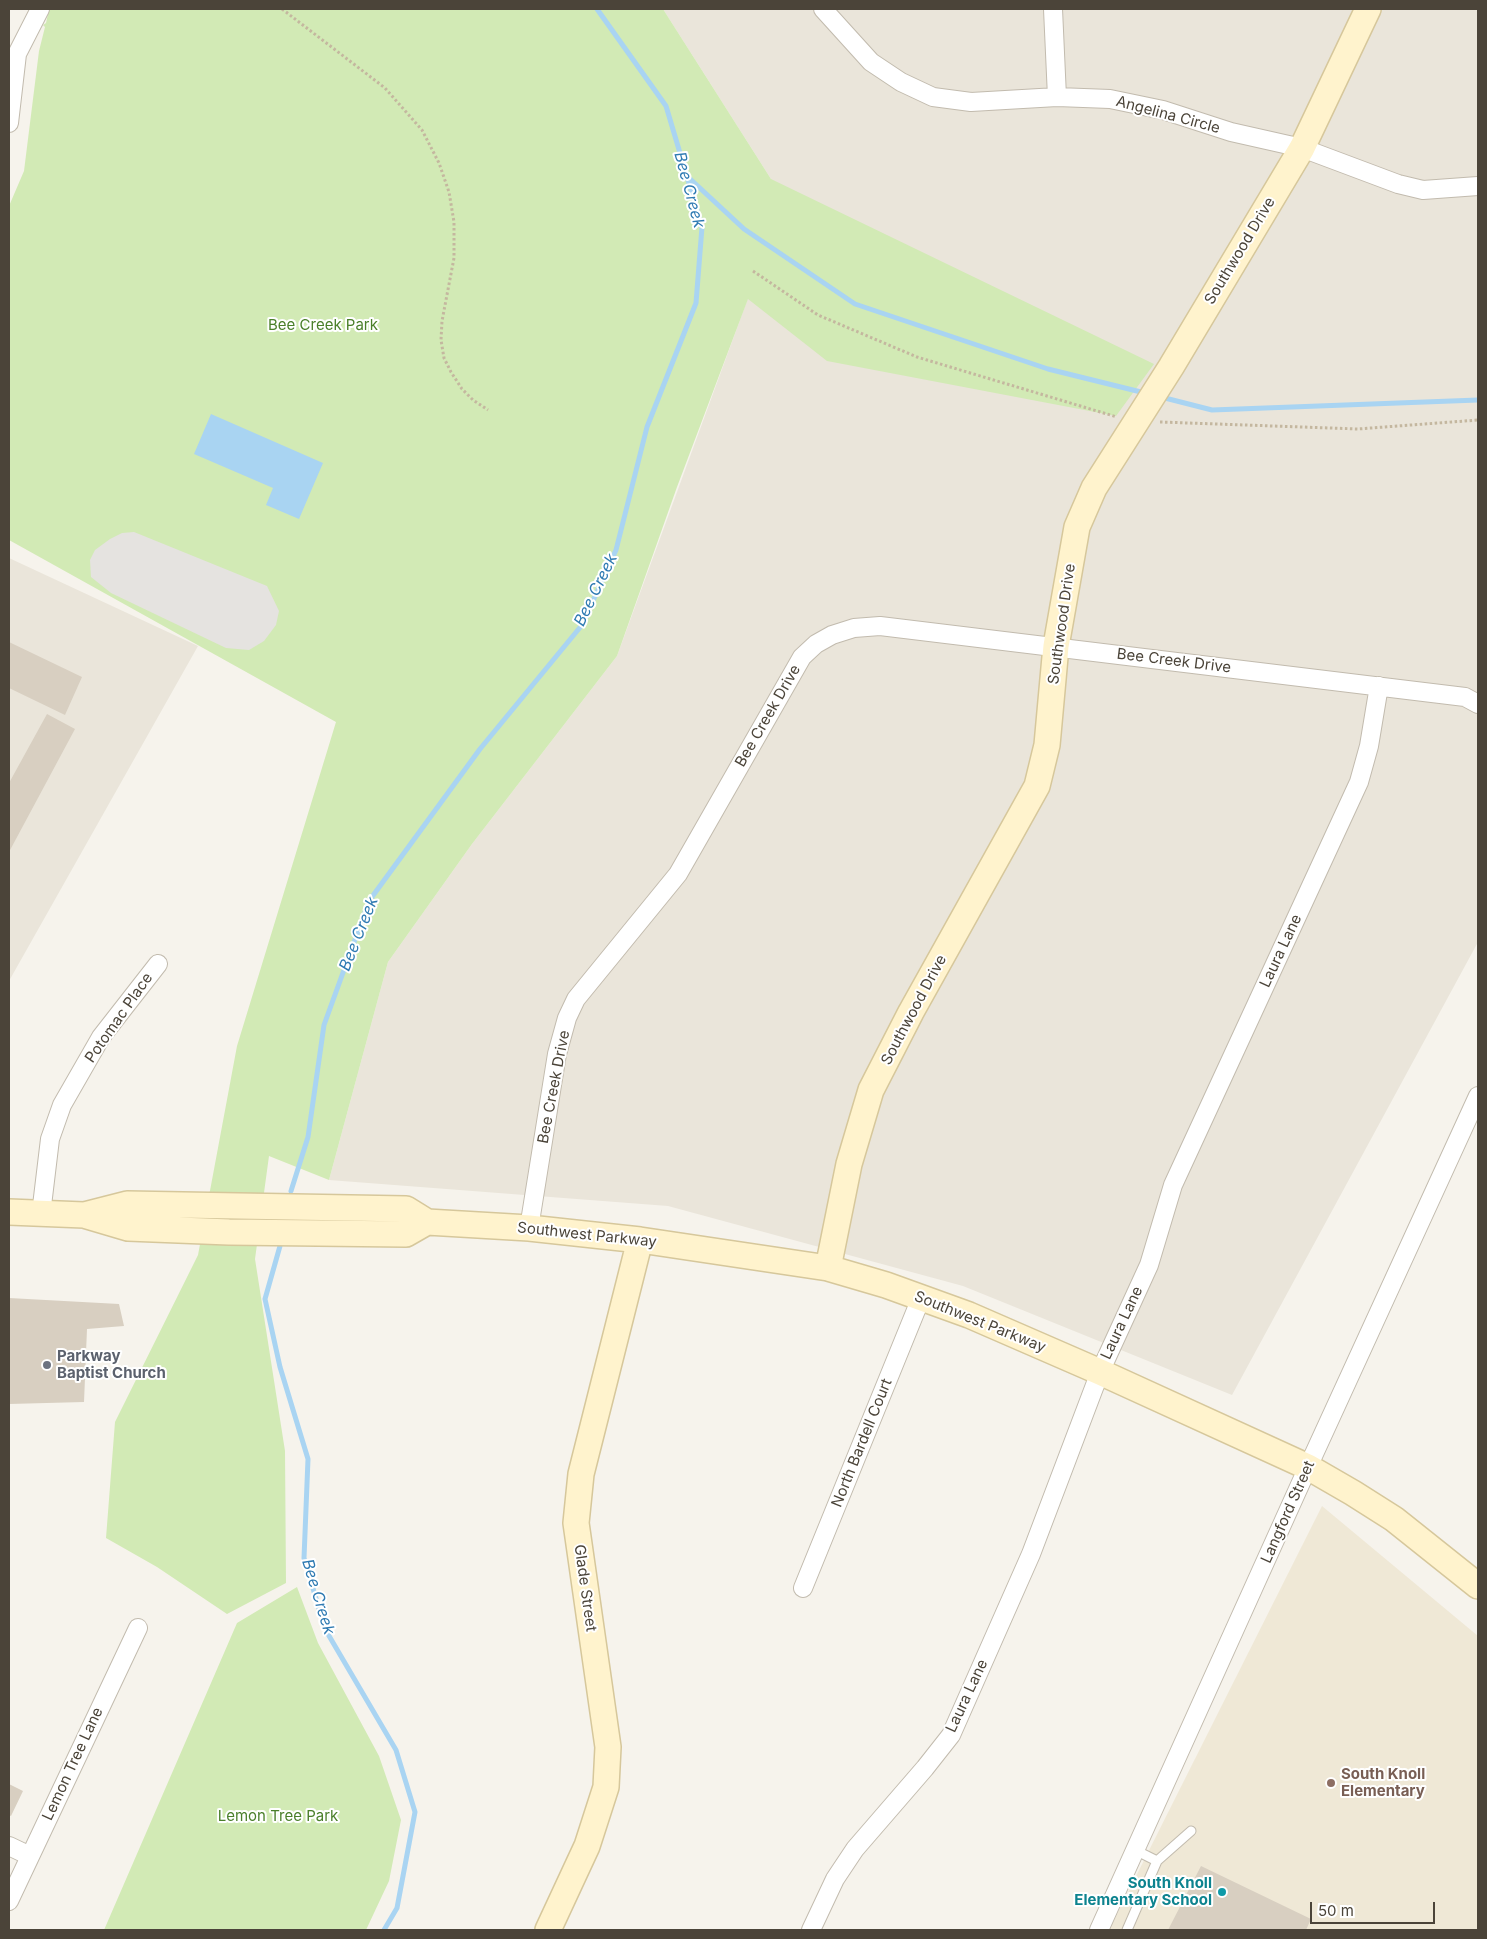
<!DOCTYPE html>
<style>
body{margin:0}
#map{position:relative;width:1487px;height:1939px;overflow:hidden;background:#f6f3ec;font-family:Inter,sans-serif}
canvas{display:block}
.frame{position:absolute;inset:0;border:10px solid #4b4439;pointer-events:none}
.scale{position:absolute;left:1310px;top:1902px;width:125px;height:22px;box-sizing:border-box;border:2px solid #4b4439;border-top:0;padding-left:6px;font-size:15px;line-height:18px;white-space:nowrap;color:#4b4439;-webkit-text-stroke:4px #fff;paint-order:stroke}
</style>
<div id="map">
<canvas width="1487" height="1939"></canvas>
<div class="frame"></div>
<div class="scale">50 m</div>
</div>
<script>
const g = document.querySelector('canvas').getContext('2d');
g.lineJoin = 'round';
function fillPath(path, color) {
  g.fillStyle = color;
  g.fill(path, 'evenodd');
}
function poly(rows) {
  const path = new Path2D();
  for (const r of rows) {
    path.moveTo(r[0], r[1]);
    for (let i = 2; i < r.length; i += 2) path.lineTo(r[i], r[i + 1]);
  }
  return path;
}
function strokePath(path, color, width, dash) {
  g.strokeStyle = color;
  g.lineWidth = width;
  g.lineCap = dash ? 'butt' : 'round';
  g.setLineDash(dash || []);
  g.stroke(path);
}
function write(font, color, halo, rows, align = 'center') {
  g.font = font + ' Inter,sans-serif';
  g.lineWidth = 4;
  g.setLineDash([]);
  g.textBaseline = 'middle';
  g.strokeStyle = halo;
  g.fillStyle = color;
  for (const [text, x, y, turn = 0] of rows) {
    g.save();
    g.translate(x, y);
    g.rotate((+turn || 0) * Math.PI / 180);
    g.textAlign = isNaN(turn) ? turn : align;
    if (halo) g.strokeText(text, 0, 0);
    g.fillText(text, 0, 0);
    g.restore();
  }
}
fillPath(poly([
 [663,9,1478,9,1478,942,1232,1395,963,1286,668,1206,329,1180,388,962,472,844,617,656,748,298,771,179],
 [9,558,198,646,9,981]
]), '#eae5da');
fillPath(poly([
 [1322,1506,1478,1636,1478,1930,1109,1930]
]), '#efe8d6');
fillPath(poly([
 [49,9,663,9,771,179,1154,364,1116,416,827,361,748,299,677,487,617,656,472,844,388,962,329,1180,269,1156,255,1259,285,1451,286,1583,227,1614,157,1567,106,1538,115,1422,198,1255,237,1046,336,722,9,540,9,206,24,171,39,51,45,27,43,25,46,23],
 [297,1587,318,1643,379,1756,401,1820,389,1881,366,1930,104,1930,237,1623]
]), '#d2eab5');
fillPath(poly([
 [134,532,267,586,279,611,276,625,264,641,249,650,226,648,111,593,91,577,90,560,95,550,110,539,122,533]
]), '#e5e3e0');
fillPath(poly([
 [211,414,323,463,299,519,266,505,273,488,194,454]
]), '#a9d4f2');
strokePath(poly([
 [688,177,744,229,855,304,1048,369,1145,393],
 [1161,397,1212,410,1478,400],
 [291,1191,308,1137,324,1025,369,901,480,749,582,625,616,550,647,427,696,303,702,227,666,106,597,9],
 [280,1246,265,1299,280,1367,308,1459,304,1558,325,1629,396,1750,415,1812,397,1908,384,1930]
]), '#a9d4f2', 5);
fillPath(poly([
 [9,642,82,677,65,715,9,688],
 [47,714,75,729,9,852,9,783],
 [9,1298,119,1304,124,1326,87,1329,84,1402,9,1404],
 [9,1784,23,1791,11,1816,9,1815],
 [1201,1866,1311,1919,1306,1930,1168,1930]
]), '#d8cfc1');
const lane = poly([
 [1157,1861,1191,1831],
 [1127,1930,1157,1861,1135,1850]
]);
const street = poly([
 [823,9,871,62,901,82,933,97,971,102,1057,97,1110,99,1163,110,1231,132,1302,148,1398,184,1423,190,1478,186],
 [1053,9,1057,97],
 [9,123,17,54,40,9],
 [41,1214,50,1139,62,1105,101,1037,158,964],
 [529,1228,557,1054,567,1018,576,999,678,874,802,657,816,644,832,635,854,628,880,626,1465,697,1478,704],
 [803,1588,921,1298],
 [9,1846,30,1856],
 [9,1901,138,1628],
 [811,1930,835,1879,855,1849,925,1768,951,1735,1031,1554,1100,1372,1149,1265,1173,1185,1359,782,1369,746,1379,686],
 [1099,1930,1308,1467,1478,1096]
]);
const secondary = poly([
 [9,1212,84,1215,127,1204,406,1209,427,1222,529,1228,640,1240,828,1268,886,1285,969,1315,1100,1372,1308,1467,1353,1493,1394,1519,1478,1586],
 [84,1215,128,1228,229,1232,406,1234,427,1222],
 [828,1268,849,1164,871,1090,911,1012,1037,786,1047,745,1056,646,1077,527,1094,488,1171,367,1302,148,1368,9],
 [548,1930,587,1846,606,1787,608,1747,576,1523,581,1474,640,1240]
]);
strokePath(lane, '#c2bbae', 11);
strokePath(street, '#c2bbae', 20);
strokePath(secondary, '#d6c79b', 28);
strokePath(poly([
 [282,9,385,88,422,130,439,163,449,192,454,222,454,258,442,321,441,340,444,358,451,372,462,389,473,400,488,410],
 [753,271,818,315,917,357,1117,417],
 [1160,422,1358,429,1478,420]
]), '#c4b79f', 3, [2.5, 2.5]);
strokePath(lane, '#fff', 9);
strokePath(street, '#fff', 18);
strokePath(secondary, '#fff3cd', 25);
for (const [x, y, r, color] of [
 [47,1365,5,"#6b7280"],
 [1331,1783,5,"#8d6e63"],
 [1222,1892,5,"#0f9aa8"]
]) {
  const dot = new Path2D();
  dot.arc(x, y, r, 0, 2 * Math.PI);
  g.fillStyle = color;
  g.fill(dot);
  strokePath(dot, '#fff', 2);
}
write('15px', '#4b4439', '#fff', [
 ["Angelina Circle",1168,115,15],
 ["Southwood Drive",1240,251,-59],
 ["Southwood Drive",1062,624,-82],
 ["Bee Creek Drive",1174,661,7],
 ["Bee Creek Drive",768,716,-60],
 ["Laura Lane",1281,951,-65],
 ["Southwood Drive",914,1010,-62],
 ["Potomac Place",119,1018,-55],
 ["Bee Creek Drive",554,1087,-79],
 ["Southwest Parkway",587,1235,6],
 ["Southwest Parkway",980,1322,22],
 ["Laura Lane",1122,1323,-65],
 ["North Bardell Court",862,1443,-68],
 ["Langford Street",1288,1512,-66],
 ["Glade Street",585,1588,82],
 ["Laura Lane",967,1696,-65],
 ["Lemon Tree Lane",73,1764,-65]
]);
write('15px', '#4a7f2a', '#fff', [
 ["Bee Creek Park",323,325],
 ["Lemon Tree Park",278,1816]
]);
write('bold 15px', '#5b616d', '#fff', [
 ["Parkway",57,1356],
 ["Baptist Church",57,1373]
], 'left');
write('bold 15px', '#785e54', '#fff', [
 ["South Knoll",1341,1774],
 ["Elementary",1341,1791]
], 'left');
write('bold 15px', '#0d838f', '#fff', [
 ["South Knoll",1212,1883],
 ["Elementary School",1212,1900]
], 'right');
write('italic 16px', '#2e7ab2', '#fff', [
 ["Bee Creek",689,190,75],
 ["Bee Creek",596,590,-64],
 ["Bee Creek",359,934,-68],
 ["Bee Creek",318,1597,73]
]);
</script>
